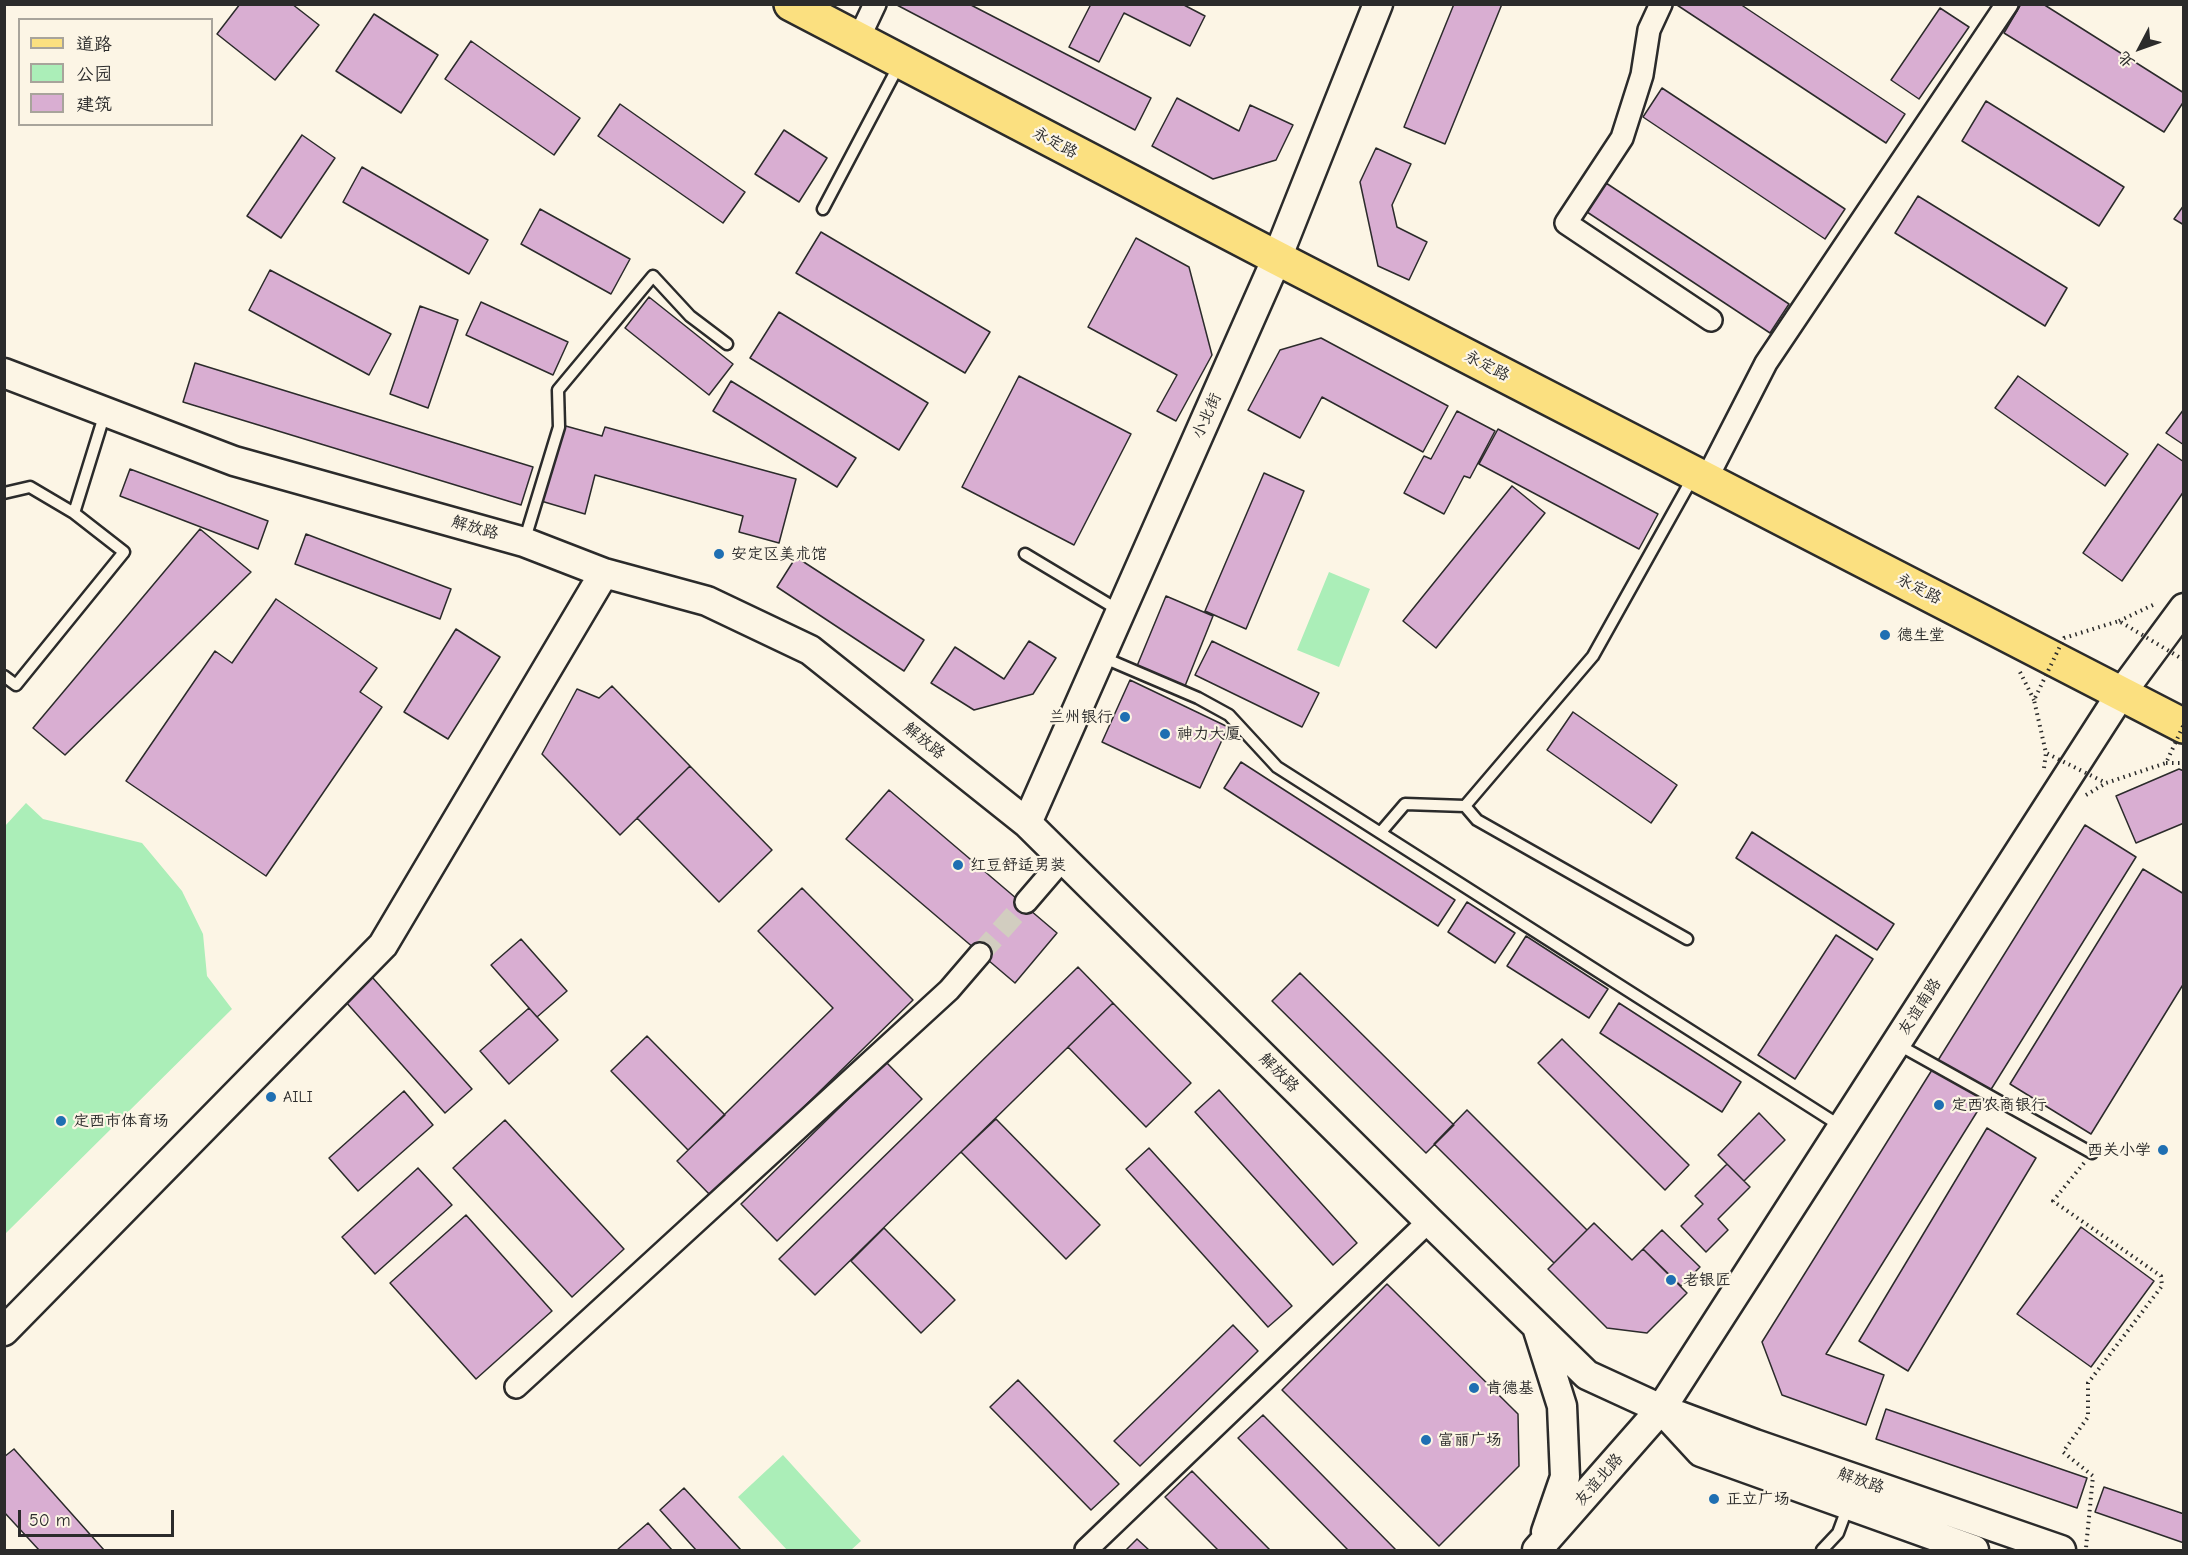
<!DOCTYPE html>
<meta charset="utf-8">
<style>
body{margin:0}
#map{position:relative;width:2188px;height:1555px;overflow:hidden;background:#fcf5e5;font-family:"Comic Neue","LXGW WenKai TC",sans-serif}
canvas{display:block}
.frame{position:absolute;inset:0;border:6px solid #2b2b2b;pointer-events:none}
.legend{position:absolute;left:18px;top:18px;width:195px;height:108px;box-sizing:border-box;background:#fcf5e5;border:2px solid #a8a49b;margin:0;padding:8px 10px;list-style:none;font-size:18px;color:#2b2b2b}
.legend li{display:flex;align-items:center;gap:12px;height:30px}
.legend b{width:30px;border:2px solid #a8a49b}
.north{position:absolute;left:2110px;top:18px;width:60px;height:60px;-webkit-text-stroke:4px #fcf5e5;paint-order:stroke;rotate:229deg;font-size:16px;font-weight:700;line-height:24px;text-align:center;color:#2b2b2b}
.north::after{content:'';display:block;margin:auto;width:21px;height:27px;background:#2b2b2b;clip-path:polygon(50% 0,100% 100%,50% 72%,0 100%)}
.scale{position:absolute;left:18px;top:1510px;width:156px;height:27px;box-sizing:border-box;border:3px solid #2b2b2b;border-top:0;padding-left:8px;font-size:18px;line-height:21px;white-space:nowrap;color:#2b2b2b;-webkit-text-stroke:4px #fcf5e5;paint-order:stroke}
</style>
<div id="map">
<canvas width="2188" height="1555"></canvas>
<div class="frame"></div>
<ul class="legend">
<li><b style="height:8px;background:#fbe080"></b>道路</li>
<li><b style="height:16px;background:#abeeb8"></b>公园</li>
<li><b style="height:16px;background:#d9aed2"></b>建筑</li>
</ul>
<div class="north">北</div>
<div class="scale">50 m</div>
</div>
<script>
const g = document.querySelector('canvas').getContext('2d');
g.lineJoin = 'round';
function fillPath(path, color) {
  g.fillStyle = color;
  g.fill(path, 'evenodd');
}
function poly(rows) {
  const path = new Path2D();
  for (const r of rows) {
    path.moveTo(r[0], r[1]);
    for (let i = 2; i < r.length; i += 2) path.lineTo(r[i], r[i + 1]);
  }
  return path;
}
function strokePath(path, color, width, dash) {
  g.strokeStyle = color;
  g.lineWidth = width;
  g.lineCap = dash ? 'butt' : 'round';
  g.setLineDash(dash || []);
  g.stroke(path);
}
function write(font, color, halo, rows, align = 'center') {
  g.font = font + ' "Comic Neue","LXGW WenKai TC",sans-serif';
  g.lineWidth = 4.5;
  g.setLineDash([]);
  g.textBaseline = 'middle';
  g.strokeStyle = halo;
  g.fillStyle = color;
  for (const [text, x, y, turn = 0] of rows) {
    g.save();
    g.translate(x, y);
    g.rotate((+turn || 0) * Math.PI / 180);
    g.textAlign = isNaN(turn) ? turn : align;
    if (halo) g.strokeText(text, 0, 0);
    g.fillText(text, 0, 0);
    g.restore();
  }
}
fillPath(poly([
 [1329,572,1370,589,1339,667,1297,650],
 [26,803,43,819,142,843,182,891,203,934,207,976,232,1009,5,1234,5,826],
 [783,1455,861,1541,851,1550,787,1550,738,1497]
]), '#abeeb8');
const building = poly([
 [240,4,292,4,319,25,275,80,217,34,240,4],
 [895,4,969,4,1151,98,1135,130,895,4],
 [1091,4,1182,4,1205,16,1190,46,1124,13,1099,62,1069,47,1091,4],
 [1454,4,1502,4,1445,144,1404,127,1454,4],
 [1740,4,1905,114,1886,143,1677,5,1740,4],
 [2021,4,2043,4,2184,93,2184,101,2164,132,2004,33,2021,4],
 [1940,8,1969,27,1919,99,1891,80,1940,8],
 [374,14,438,55,401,113,336,71,374,14],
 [471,41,580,118,554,155,445,79,471,41],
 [1662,88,1845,209,1825,239,1643,117,1662,88],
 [1177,98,1239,131,1250,105,1293,125,1276,160,1213,179,1152,146,1177,98],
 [1986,101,2124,187,2099,226,1962,141,1986,101],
 [620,104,745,192,723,223,598,136,620,104],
 [784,130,827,158,799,202,755,174,784,130],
 [302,135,335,158,281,238,247,216,302,135],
 [1376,148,1411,164,1392,205,1397,227,1427,242,1409,280,1378,266,1360,182,1376,148],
 [362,167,488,240,469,274,343,202,362,167],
 [1606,183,1789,304,1770,333,1587,212,1606,183],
 [1918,196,2067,288,2045,326,1895,233,1918,196],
 [2184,205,2184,225,2174,219,2184,205],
 [540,209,630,259,611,294,521,244,540,209],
 [821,232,990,332,965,373,796,273,821,232],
 [1136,238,1189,267,1212,355,1176,421,1157,411,1177,375,1088,327,1136,238],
 [270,270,391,334,369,375,249,310,270,270],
 [649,297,733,364,709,395,625,328,649,297],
 [481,302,568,342,553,375,466,335,481,302],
 [420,306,458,320,428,408,390,394,420,306],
 [779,312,928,403,899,450,750,358,779,312],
 [1321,338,1448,406,1423,452,1322,397,1300,438,1248,410,1280,350,1321,338],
 [195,363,533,467,521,505,183,402,195,363],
 [1019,376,1131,434,1074,545,962,487,1019,376],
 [2018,376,2128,454,2105,486,1995,408,2018,376],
 [731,381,856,458,837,487,713,411,731,381],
 [2184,409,2184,445,2166,433,2184,409],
 [1457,411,1495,431,1470,478,1464,476,1444,514,1404,493,1424,456,1431,459,1457,411],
 [562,425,602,436,605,427,796,479,779,543,739,532,743,516,595,475,585,514,541,501,562,425],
 [1498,429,1658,514,1639,549,1479,464,1498,429],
 [2158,444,2184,462,2184,491,2122,581,2083,553,2158,444],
 [130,469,268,521,258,549,120,496,130,469],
 [1264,473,1304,491,1246,629,1205,611,1264,473],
 [1512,486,1545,513,1436,648,1403,621,1512,486],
 [200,529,251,572,65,755,33,728,200,529],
 [306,534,451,589,440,619,295,564,306,534],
 [796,557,924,640,904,671,777,587,796,557],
 [1166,596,1213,616,1185,686,1137,666,1166,596],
 [276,599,377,668,360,692,382,707,266,876,126,781,215,651,232,663,276,599],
 [456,629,500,657,448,739,404,712,456,629],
 [1029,641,1056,658,1033,694,974,710,931,683,955,647,1004,679,1029,641],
 [1212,641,1319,693,1302,727,1195,675,1212,641],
 [1130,680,1228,727,1200,788,1102,742,1130,680],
 [612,686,690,766,620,835,542,754,577,689,599,698,612,686],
 [1573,712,1677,785,1651,823,1547,750,1573,712],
 [1241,762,1455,900,1438,926,1224,788,1241,762],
 [690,766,772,850,719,902,637,818,690,766],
 [2179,769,2184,771,2184,823,2136,843,2116,796,2179,769],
 [889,790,1057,933,1015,983,846,839,889,790],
 [2085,825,2136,857,1826,1354,1884,1375,1866,1425,1782,1395,1762,1342,2085,825],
 [1752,832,1894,924,1877,950,1736,858,1752,832],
 [2143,869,2184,894,2184,983,2091,1134,2010,1084,2143,869],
 [802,888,913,1000,712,1197,677,1161,833,1008,758,931,802,888],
 [1467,902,1515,933,1495,963,1448,932,1467,902],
 [1836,935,1873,959,1795,1079,1758,1055,1836,935],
 [1526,936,1608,989,1589,1018,1507,966,1526,936],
 [521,939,567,991,537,1017,491,965,521,939],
 [1078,967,1113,1003,815,1295,779,1259,1078,967],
 [1300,973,1454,1125,1426,1153,1272,1001,1300,973],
 [372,977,472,1089,445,1113,345,1001,372,977],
 [1113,1003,1191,1083,1146,1127,1068,1047,1113,1003],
 [1619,1003,1741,1082,1722,1112,1600,1033,1619,1003],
 [529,1008,558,1040,509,1084,480,1051,529,1008],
 [647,1036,725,1115,688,1150,611,1071,647,1036],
 [1562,1039,1689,1165,1665,1190,1538,1063,1562,1039],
 [886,1062,922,1099,777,1241,741,1204,886,1062],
 [1219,1090,1357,1243,1333,1265,1195,1112,1219,1090],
 [404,1091,433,1125,358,1191,329,1158,404,1091],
 [1467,1110,1587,1230,1554,1263,1434,1144,1467,1110],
 [1759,1113,1785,1140,1744,1181,1718,1155,1759,1113],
 [996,1119,1100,1225,1066,1259,961,1152,996,1119],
 [505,1120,624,1249,572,1297,453,1168,505,1120],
 [1987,1128,2036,1158,1908,1371,1859,1341,1987,1128],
 [1149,1148,1292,1306,1268,1327,1126,1169,1149,1148],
 [1727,1164,1750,1187,1718,1219,1728,1230,1706,1252,1681,1226,1703,1204,1695,1196,1727,1164],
 [418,1168,452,1205,375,1274,342,1237,418,1168],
 [466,1215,552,1311,476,1379,390,1283,466,1215],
 [1594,1223,1632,1260,1643,1249,1687,1293,1647,1333,1607,1328,1548,1269,1594,1223],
 [2081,1227,2154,1281,2091,1367,2017,1314,2081,1227],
 [884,1228,955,1300,921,1333,851,1261,884,1228],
 [1662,1230,1700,1267,1681,1286,1643,1249,1662,1230],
 [1387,1284,1518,1414,1519,1466,1439,1546,1282,1390,1387,1284],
 [1233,1325,1258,1351,1140,1466,1114,1441,1233,1325],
 [1018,1380,1119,1484,1091,1510,990,1407,1018,1380],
 [1886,1409,2087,1478,2077,1508,1876,1439,1886,1409],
 [1263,1415,1396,1550,1348,1550,1238,1438,1263,1415],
 [14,1449,104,1550,39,1550,4,1512,4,1457,14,1449],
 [1192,1471,1270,1550,1218,1550,1165,1497,1192,1471],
 [2104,1487,2184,1514,2184,1543,2095,1512,2104,1487],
 [684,1488,741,1550,696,1550,660,1510,684,1488],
 [648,1523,672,1550,617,1550,648,1523],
 [1137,1539,1149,1550,1126,1550,1137,1539]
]);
fillPath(building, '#d9aed2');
strokePath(building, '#2b2b2b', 1.5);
strokePath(poly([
 [980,954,1026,902]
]), '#d2cdc0', 21, [21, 10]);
const lane = poly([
 [823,209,899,65],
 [4,493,30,487,74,513,124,552,16,685,4,676],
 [74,513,105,413],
 [524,542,559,427,558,390,653,276,690,316,727,344],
 [1025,554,1120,611],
 [1102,657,1198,698,1229,715,1277,767,1842,1127],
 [1465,806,1477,820,1687,939],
 [1381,832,1405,804,1465,806,1593,656,1693,477],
 [1897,1044,2092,1153],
 [1822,1550,1838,1533,1848,1506]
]);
const street = poly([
 [1661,4,1649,30,1642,75,1622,138,1566,223,1711,320],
 [858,40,875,4],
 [1706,480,1766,363,2007,4],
 [1026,902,1063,859],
 [516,1387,949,990,980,954],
 [1086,1550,1429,1221]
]);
const secondary = poly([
 [4,373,234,461,524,542,604,573,707,601,810,650,1027,823,1429,1221,1587,1375,1661,1409,1755,1444,2061,1550],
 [1027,823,1277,258,1378,4],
 [1538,1330,1562,1406,1565,1477,1546,1532],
 [4,1331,383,945,604,573],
 [1665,1413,1701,1452,1974,1550],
 [1537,1550,1661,1409,2122,692,2184,608]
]);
const primary = poly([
 [791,4,1277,258,2184,726]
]);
strokePath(lane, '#2b2b2b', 15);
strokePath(street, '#2b2b2b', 26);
strokePath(secondary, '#2b2b2b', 33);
strokePath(primary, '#2b2b2b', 38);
strokePath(poly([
 [2119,621,2155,604],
 [2020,672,2034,700],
 [2166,763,2184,763],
 [2044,768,2046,753],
 [2086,795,2106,783],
 [2084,1163,2053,1201,2161,1276,2162,1286,2088,1383,2088,1417,2063,1452,2093,1476,2086,1548]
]), '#2b2b2b', 4, [1.5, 4.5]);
strokePath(lane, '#fcf5e5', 10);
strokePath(street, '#fcf5e5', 21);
strokePath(secondary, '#fcf5e5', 28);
strokePath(primary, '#fbe080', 33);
strokePath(poly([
 [2184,660,2119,621,2064,638,2034,700,2046,753,2106,783,2166,763,2184,724]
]), '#2b2b2b', 4, [1.5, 4.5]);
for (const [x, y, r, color] of [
 [719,554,6,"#1f6fb2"],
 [1885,635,6,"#1f6fb2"],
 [1125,717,6,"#1f6fb2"],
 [1165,734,6,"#1f6fb2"],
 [958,865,6,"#1f6fb2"],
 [271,1097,6,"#1f6fb2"],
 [1939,1105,6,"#1f6fb2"],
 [61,1121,6,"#1f6fb2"],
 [2163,1150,6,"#1f6fb2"],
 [1671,1280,6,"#1f6fb2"],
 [1474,1388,6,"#1f6fb2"],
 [1426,1440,6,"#1f6fb2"],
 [1714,1499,6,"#1f6fb2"]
]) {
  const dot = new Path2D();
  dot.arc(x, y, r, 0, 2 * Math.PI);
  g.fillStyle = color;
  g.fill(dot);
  strokePath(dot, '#fcf5e5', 2);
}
write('16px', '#2b2b2b', '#fcf5e5', [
 ["永定路",1055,143,28],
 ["永定路",1487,366,27],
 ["小北街",1207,416,-66],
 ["解放路",475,528,16],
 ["永定路",1919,589,27],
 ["解放路",924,741,39],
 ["友谊南路",1920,1007,-57],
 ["解放路",1279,1073,45],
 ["友谊北路",1599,1480,-49],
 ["解放路",1861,1481,19]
]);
write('16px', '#2b2b2b', '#fcf5e5', [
 ["安定区美术馆",731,554],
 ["德生堂",1897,635],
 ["兰州银行",1113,717,"right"],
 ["神力大厦",1177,734],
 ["红豆舒适男装",970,865],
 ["AILI",283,1097],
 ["定西农商银行",1951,1105],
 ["定西市体育场",73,1121],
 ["西关小学",2151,1150,"right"],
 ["老银匠",1683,1280],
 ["肯德基",1486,1388],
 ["富丽广场",1438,1440],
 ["正立广场",1726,1499]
], 'left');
</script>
